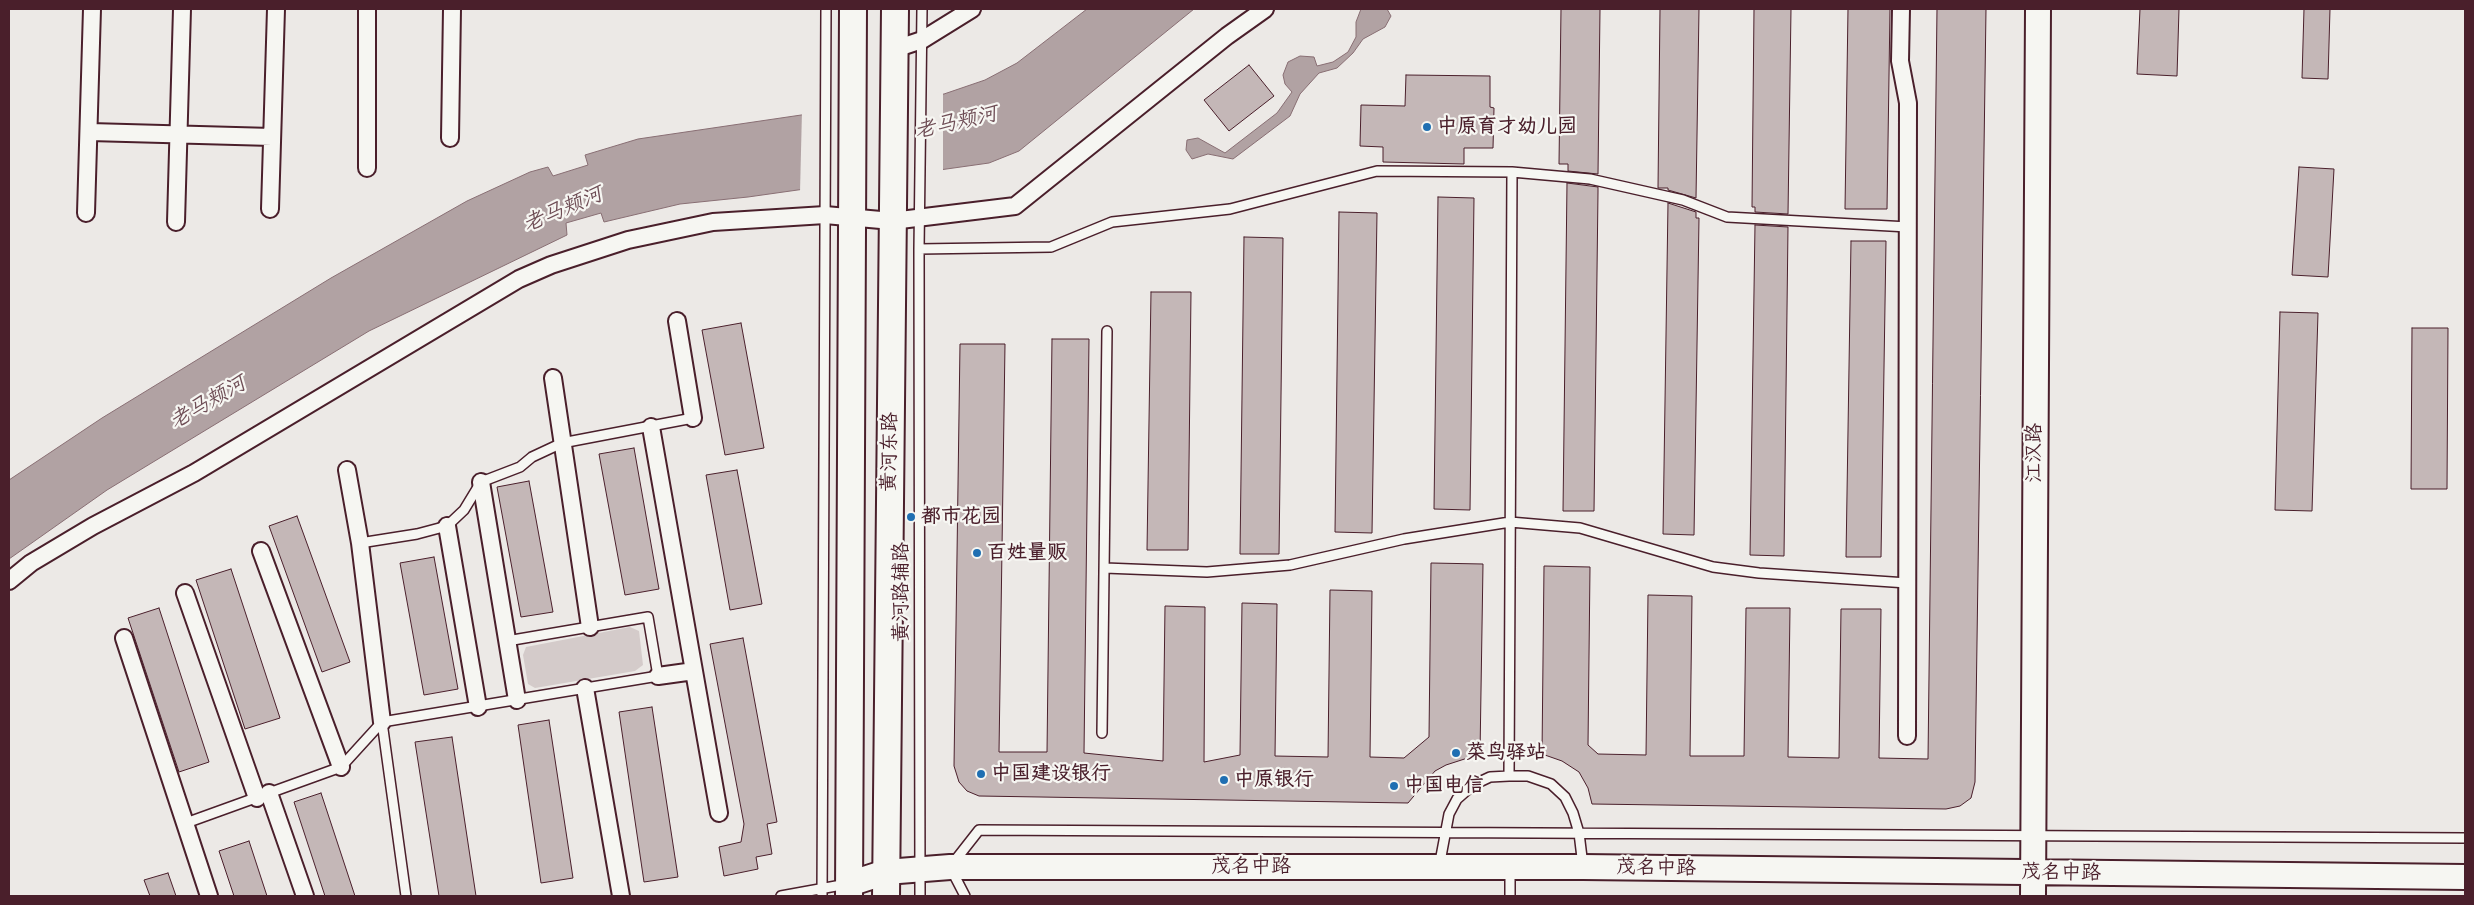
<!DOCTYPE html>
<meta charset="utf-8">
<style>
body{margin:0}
#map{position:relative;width:2474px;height:905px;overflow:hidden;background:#ece9e6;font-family:Caveat,sans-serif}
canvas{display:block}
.frame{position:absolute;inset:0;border:10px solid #4a1f2b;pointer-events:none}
</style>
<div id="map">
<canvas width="2474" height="905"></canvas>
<div class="frame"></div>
</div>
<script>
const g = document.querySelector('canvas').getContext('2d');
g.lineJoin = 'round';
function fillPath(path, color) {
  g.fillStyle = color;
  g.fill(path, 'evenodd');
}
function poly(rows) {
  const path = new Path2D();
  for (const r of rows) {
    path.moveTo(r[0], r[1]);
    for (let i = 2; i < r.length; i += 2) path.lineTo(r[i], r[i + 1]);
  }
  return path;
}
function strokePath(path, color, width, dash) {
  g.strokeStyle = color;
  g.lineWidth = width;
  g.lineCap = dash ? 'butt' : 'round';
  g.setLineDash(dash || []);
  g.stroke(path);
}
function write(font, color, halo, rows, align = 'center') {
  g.font = font + ' Caveat,"LXGW WenKai TC",sans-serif';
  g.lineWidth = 4.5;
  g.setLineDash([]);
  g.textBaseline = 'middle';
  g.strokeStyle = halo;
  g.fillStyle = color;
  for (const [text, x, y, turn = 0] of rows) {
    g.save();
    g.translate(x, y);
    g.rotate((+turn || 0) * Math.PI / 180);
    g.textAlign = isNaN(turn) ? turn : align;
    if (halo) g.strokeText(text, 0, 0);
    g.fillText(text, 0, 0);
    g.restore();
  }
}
fillPath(poly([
 [630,627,639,631,643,665,635,671,535,688,528,684,523,655,526,647]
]), '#d4cbca');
const water = poly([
 [1087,9,1194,9,1019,151,989,163,748,197,680,204,604,222,601,213,566,223,567,235,369,331,107,490,9,559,9,480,102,418,331,278,467,201,530,172,548,167,553,176,588,165,585,155,638,139,944,94,985,80,1017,63,1087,9],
 [1361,9,1387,9,1391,16,1385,27,1363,39,1353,53,1337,68,1319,73,1300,94,1290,116,1233,159,1208,154,1192,159,1186,150,1187,140,1198,138,1225,153,1277,113,1292,92,1285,84,1283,75,1288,62,1300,56,1314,57,1317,66,1333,62,1348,52,1356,37,1356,22,1361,9]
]);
fillPath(water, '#b1a2a3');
strokePath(water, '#886e73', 1);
fillPath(poly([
 [943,92,943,173,800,192,802,111]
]), '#ece9e6');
const building = poly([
 [1561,9,1600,9,1598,174,1568,171,1568,164,1559,164,1561,9],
 [1660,9,1699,9,1696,198,1668,190,1668,188,1658,188,1660,9],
 [1754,9,1791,9,1788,214,1755,212,1755,207,1752,207,1754,9],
 [1848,9,1890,9,1887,209,1845,209,1848,9],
 [1937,9,1986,9,1975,782,1971,798,1960,806,1946,809,1592,804,1588,788,1579,772,1562,761,1542,754,1544,566,1590,567,1588,745,1598,754,1646,755,1648,595,1692,596,1690,756,1744,756,1746,608,1790,608,1788,757,1839,758,1841,609,1881,609,1879,758,1928,759,1937,9],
 [2140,9,2179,9,2177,76,2137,74,2140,9],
 [2304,9,2330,9,2328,79,2302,78,2304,9],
 [1249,65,1274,96,1229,131,1204,100,1249,65],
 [1406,75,1490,76,1490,107,1494,108,1493,148,1464,148,1464,164,1383,162,1383,147,1360,146,1361,105,1405,106,1406,75],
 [2299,167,2334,169,2328,277,2292,275,2299,167],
 [1567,183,1598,187,1598,192,1594,511,1563,511,1567,183],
 [1438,197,1474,198,1470,510,1434,509,1438,197],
 [1668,203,1696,212,1696,218,1699,218,1694,535,1663,534,1668,203],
 [1339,212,1377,213,1372,533,1335,532,1339,212],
 [1755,225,1788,227,1784,556,1750,555,1755,225],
 [1244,237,1283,238,1279,554,1240,554,1244,237],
 [1851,241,1886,241,1881,557,1846,557,1851,241],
 [1151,292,1191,292,1188,550,1147,550,1151,292],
 [2280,312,2318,313,2312,511,2275,510,2280,312],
 [741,323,764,448,725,455,702,330,741,323],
 [2412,328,2448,328,2447,489,2411,489,2412,328],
 [1052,339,1089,339,1084,753,1163,761,1165,606,1205,607,1204,762,1240,755,1242,603,1277,604,1275,756,1328,757,1330,590,1372,591,1370,757,1404,758,1429,737,1431,563,1483,564,1480,754,1446,765,1435,771,1408,803,979,796,967,791,959,782,954,766,960,344,1005,344,999,752,1047,752,1052,339],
 [634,448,659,589,625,595,599,454,634,448],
 [737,470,762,604,730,610,706,475,737,470],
 [529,481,553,612,521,617,497,487,529,481],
 [297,516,350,662,322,672,269,526,297,516],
 [434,557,458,689,424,695,400,563,434,557],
 [231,569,280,718,245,729,196,580,231,569],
 [159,608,209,762,179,772,128,618,159,608],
 [743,638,777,822,767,824,772,854,756,857,758,869,724,876,719,847,741,842,744,824,710,644,743,638],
 [652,707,678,877,644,882,619,712,652,707],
 [549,720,573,878,541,883,518,725,549,720],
 [452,737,476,896,439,896,415,742,452,737],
 [321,793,355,896,325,896,294,802,321,793],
 [249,841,267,896,234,896,219,851,249,841],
 [168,873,176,896,150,896,144,880,168,873]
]);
fillPath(building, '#c4b7b7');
strokePath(building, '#4a1f2b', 1);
const lane = poly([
 [919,249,1051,247,1112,222,1230,209,1377,171,1512,172,1590,179,1683,200,1727,217,1908,227],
 [360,543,417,534,447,526,464,510,481,482,520,467,532,457,562,443,693,418],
 [1105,568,1207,572,1290,565,1404,539,1510,522,1580,528,1713,567,1759,573,1907,583],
 [382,722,406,896],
 [1102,733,1107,331],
 [1509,776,1512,172],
 [186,823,341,767,382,722,658,676,648,617,507,641],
 [1439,867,1449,814,1457,799,1473,785,1490,777,1509,776,1528,776,1551,784,1565,797,1573,813,1579,833,1583,866],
 [781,896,847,884],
 [822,896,826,9],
 [920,896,919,249,922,9],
 [965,896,950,867,979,830,2465,838],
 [1510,896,1510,869]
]);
const street = poly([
 [367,9,367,168],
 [1901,9,1900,61,1908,103,1907,736],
 [895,49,922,40,972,9],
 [90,132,272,137],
 [450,138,452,9],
 [270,209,276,9],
 [86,213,92,9],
 [176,222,182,9],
 [677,321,693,418],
 [553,378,590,627],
 [651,427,719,813],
 [347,470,360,543,382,722],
 [481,482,517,700],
 [447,526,478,707],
 [261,551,341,767],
 [9,581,31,563,93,526,194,473,519,279,551,265,628,240,713,222,825,215,892,221,1015,206,1227,36,1265,9],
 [185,593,257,798],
 [124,638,209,896],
 [658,676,694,671],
 [585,688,621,896],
 [269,793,305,896]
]);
const secondary = poly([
 [849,884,886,872,950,867,1583,867,2465,877],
 [2033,896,2038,9]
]);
const primary = poly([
 [849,896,853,9],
 [886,896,895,9]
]);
strokePath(lane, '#4a1f2b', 12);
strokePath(street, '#4a1f2b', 20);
strokePath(secondary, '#4a1f2b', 28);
strokePath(primary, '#4a1f2b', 30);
strokePath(lane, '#f6f6f2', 9);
strokePath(street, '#f6f6f2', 16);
strokePath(secondary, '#f6f6f2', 24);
strokePath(primary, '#f6f6f2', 26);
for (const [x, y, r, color] of [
 [1427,127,5,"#1f6fb2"],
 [911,517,5,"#1f6fb2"],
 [977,553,5,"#1f6fb2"],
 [1456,753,5,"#1f6fb2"],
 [981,774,5,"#1f6fb2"],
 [1224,780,5,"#1f6fb2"],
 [1394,786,5,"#1f6fb2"]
]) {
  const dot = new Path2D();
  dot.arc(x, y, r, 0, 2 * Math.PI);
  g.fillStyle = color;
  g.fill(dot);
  strokePath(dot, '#f6f6f2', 2);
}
write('bold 20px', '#4a1f2b', '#f6f6f2', [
 ["中原育才幼儿园",1437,127],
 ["都市花园",921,517],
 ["百姓量贩",987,553],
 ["菜鸟驿站",1466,753],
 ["中国建设银行",991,774],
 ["中原银行",1234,780],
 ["中国电信",1404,786]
], 'left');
write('20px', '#4a1f2b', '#f6f6f2', [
 ["黄河东路",890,452,-89],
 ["江汉路",2035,453,-90],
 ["黄河路辅路",902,592,-90],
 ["茂名中路",1251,867],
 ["茂名中路",1656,868,1],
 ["茂名中路",2061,873,1]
]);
write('italic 21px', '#6e4d55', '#f6f6f2', [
 ["老马颊河",956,123,-13],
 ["老马颊河",563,210,-23],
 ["老马颊河",208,403,-30]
]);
</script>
